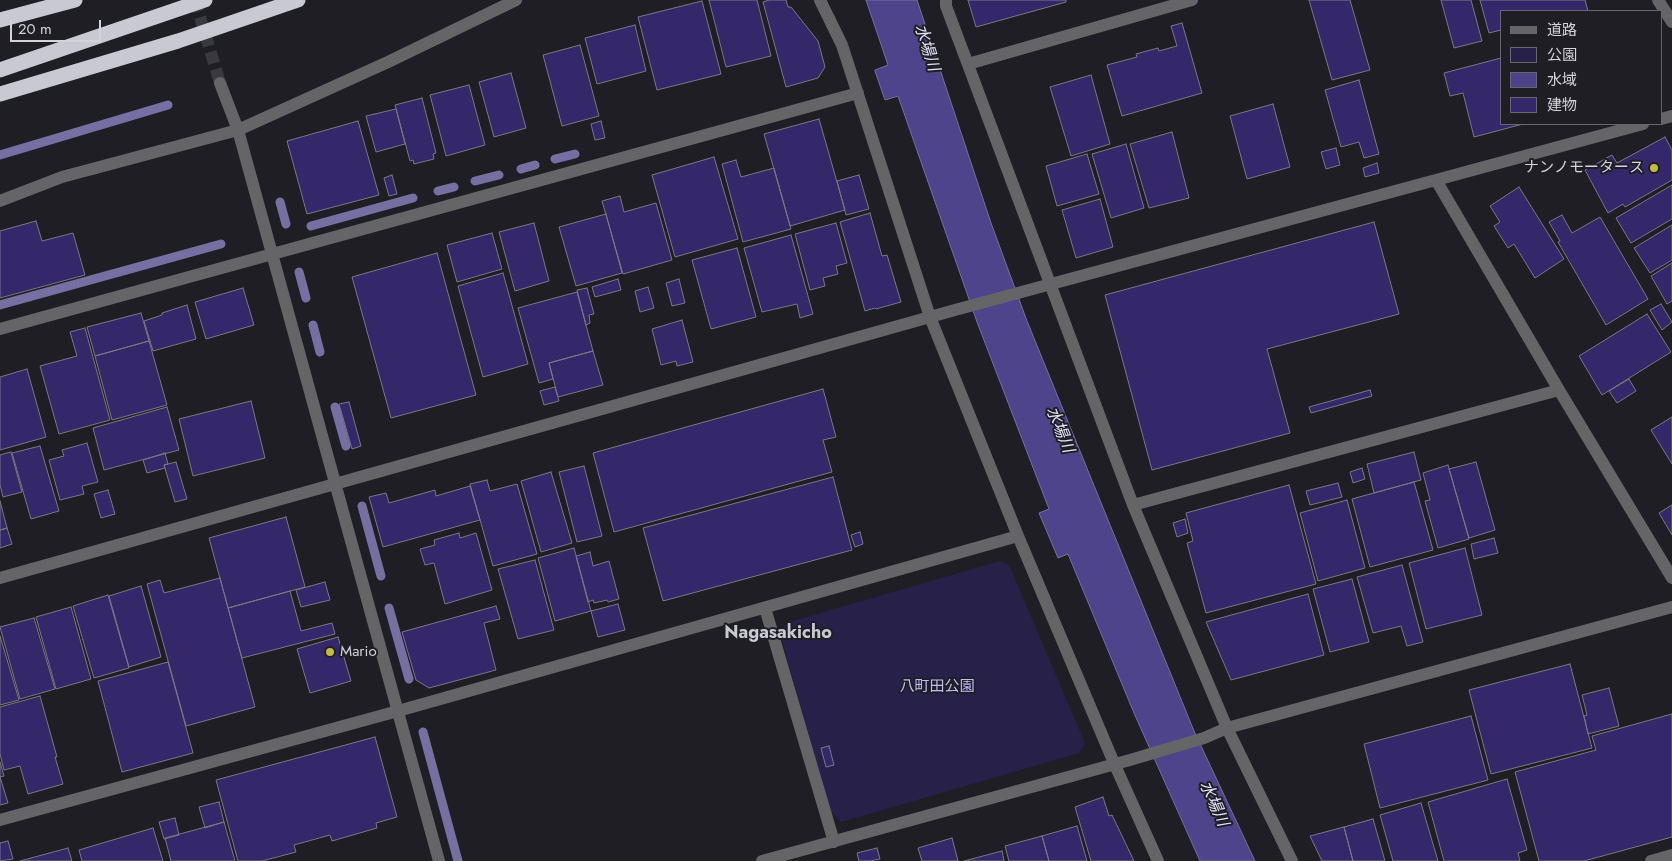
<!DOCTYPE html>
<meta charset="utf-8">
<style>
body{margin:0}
#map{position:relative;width:1672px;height:861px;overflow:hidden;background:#1e1e24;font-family:Jost,"Noto Sans JP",sans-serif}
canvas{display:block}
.legend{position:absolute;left:1500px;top:10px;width:162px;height:115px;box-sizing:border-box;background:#1e1e24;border:1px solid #66666c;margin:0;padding:6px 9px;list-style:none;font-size:15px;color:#d3d3d8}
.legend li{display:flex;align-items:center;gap:10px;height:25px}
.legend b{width:25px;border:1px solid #66666c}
.scale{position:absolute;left:10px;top:20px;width:91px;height:22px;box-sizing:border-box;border:2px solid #d3d3d8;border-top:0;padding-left:6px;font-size:15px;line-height:18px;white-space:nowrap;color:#d3d3d8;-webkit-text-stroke:4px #1e1e24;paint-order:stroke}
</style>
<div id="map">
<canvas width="1672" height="861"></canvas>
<ul class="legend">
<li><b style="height:6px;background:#656568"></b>道路</li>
<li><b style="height:14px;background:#272149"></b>公園</li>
<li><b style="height:14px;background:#4e448b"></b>水域</li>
<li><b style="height:14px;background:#34286b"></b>建物</li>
</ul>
<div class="scale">20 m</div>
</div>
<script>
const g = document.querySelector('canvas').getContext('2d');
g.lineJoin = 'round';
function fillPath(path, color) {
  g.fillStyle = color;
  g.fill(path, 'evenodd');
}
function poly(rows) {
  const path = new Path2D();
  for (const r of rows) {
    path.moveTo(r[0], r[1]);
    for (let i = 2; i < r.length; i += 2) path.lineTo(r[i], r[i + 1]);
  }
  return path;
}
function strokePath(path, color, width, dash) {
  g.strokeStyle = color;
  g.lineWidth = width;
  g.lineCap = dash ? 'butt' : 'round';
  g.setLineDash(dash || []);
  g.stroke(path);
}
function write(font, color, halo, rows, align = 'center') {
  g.font = font + ' Jost,"Noto Sans JP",sans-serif';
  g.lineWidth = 4;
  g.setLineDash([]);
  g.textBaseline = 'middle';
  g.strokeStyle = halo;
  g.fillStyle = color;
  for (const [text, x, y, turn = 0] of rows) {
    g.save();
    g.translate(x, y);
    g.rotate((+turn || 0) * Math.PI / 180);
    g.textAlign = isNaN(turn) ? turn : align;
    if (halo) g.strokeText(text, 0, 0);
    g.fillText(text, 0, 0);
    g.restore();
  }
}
fillPath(poly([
 [1000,561,1009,565,1085,743,1079,753,841,822,830,810,780,633,786,623]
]), '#272149');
const water = poly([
 [866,0,917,0,991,223,1027,321,1194,731,1255,861,1200,861,1134,713,1068,554,1058,558,1039,513,1049,509,977,322,898,96,885,100,875,71,875,70,888,65,866,0]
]);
fillPath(water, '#4e448b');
strokePath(water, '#766fa2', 1);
strokePath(poly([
 [0,155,168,105],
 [555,159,575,154],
 [521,169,535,165],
 [475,181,499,175],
 [438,191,454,187],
 [280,202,286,224],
 [311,226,413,198],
 [299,272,306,298],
 [0,305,221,244],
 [313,325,320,352],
 [335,407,346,446],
 [362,506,381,576],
 [389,608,409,679],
 [423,732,458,861]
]), '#766fa2', 9);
const building = poly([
 [709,0,757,0,771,56,726,67,709,0],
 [769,0,786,0,788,7,791,7,818,41,825,67,818,78,786,87,763,2,769,0],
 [968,0,1066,0,1066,2,976,27,968,0],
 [1309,0,1350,0,1370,70,1332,80,1309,0],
 [1441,0,1471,0,1482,41,1454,48,1441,0],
 [1480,0,1585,0,1588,11,1501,11,1501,30,1489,33,1480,0],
 [702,1,721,74,657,90,638,17,702,1],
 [1182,23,1202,93,1122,116,1107,65,1137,57,1136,54,1158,48,1159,51,1177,46,1171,26,1182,23],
 [635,25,646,71,597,84,585,38,635,25],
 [580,45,599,116,562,126,543,55,580,45],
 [1501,58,1501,124,1523,124,1474,137,1463,93,1450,96,1444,73,1501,58],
 [511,73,526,128,494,137,479,82,511,73],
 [1091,75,1110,144,1071,156,1050,87,1091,75],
 [1359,80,1379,154,1364,158,1359,142,1341,147,1325,90,1359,80],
 [469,85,485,145,446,156,430,95,469,85],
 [422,98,436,153,433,154,434,159,414,164,413,160,410,161,395,105,422,98],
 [1273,104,1290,167,1247,179,1230,116,1273,104],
 [396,109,405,144,376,152,366,116,396,109],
 [819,119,845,210,790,226,764,134,819,119],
 [358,121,379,195,307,214,287,141,358,121],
 [601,121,605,138,595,140,591,124,601,121],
 [1172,132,1189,198,1149,208,1130,144,1172,132],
 [1665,137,1672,150,1672,180,1625,207,1623,204,1608,213,1585,170,1612,155,1617,163,1665,137],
 [1126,144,1144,208,1111,218,1092,154,1126,144],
 [1336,148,1340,165,1326,169,1321,152,1336,148],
 [1087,154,1099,194,1057,206,1046,166,1087,154],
 [714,157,738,239,675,257,652,175,714,157],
 [736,160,741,177,774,168,791,229,743,242,722,164,736,160],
 [1377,163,1379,173,1365,177,1363,168,1377,163],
 [392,175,397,194,389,196,384,178,392,175],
 [859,175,869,209,846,215,837,181,859,175],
 [1672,185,1672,219,1631,243,1616,218,1672,185],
 [1519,187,1564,259,1535,278,1514,244,1508,248,1494,226,1500,222,1490,206,1519,187],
 [620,196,624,212,656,203,672,260,623,274,602,201,620,196],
 [1100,199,1113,247,1076,258,1062,210,1100,199],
 [870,213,882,256,887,255,901,302,876,309,875,308,865,311,840,222,870,213],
 [606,214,622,273,576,286,559,227,606,214],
 [1562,215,1572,233,1600,217,1648,299,1606,325,1558,242,1560,241,1549,222,1562,215],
 [36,221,42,241,73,233,85,275,0,298,0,231,36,221],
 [1374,222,1399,314,1267,349,1290,433,1152,470,1105,295,1374,222],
 [534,223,549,281,515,291,499,232,534,223],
 [836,223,847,263,836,266,838,274,823,278,825,286,810,290,795,234,836,223],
 [1672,225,1672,260,1650,273,1634,248,1672,225],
 [492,233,502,269,457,282,447,245,492,233],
 [791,235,813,314,800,318,797,304,762,312,744,248,791,235],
 [737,248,756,317,711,329,692,260,737,248],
 [437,253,476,395,391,418,352,277,437,253],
 [1672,263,1672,301,1667,304,1651,276,1672,263],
 [503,273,528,364,483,377,458,286,503,273],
 [618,279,621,290,595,297,592,287,618,279],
 [679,279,685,303,672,306,666,283,679,279],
 [648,287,654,308,640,312,635,291,648,287],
 [243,288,254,325,206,339,195,302,243,288],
 [587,288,594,314,589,315,590,323,586,325,577,290,587,288],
 [577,292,593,351,549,363,553,379,539,383,518,308,577,292],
 [1661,304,1672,322,1662,330,1650,310,1661,304],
 [187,305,196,339,153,351,144,321,162,315,162,313,187,305],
 [141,313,149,341,95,356,87,327,141,313],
 [1647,314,1671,352,1602,395,1579,356,1647,314],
 [682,320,693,362,677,366,676,361,661,365,652,329,682,320],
 [85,328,110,420,59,434,40,366,77,356,70,332,85,328],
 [149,341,167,405,112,420,95,356,149,341],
 [593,351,603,385,558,397,549,363,593,351],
 [27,369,46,437,0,450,0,377,27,369],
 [1629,379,1636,391,1617,403,1609,391,1629,379],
 [555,387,559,401,544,405,540,391,555,387],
 [823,389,836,437,823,440,832,472,614,532,593,453,823,389],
 [1370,390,1372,396,1311,413,1309,407,1370,390],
 [251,401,265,458,193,476,179,419,251,401],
 [349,402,361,446,352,449,339,404,349,402],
 [167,407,179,450,104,470,93,428,167,407],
 [1672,417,1672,464,1651,430,1672,417],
 [87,443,98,482,82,486,84,494,60,500,49,460,64,456,62,450,87,443],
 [40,446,59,511,31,519,12,453,40,446],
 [11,452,22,492,3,497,0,485,0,455,11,452],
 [1414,452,1421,480,1374,493,1367,464,1414,452],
 [165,453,168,464,164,465,165,468,147,473,143,460,165,453],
 [176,462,187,499,175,502,164,465,176,462],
 [1476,462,1495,530,1469,538,1449,469,1476,462],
 [1448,465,1469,539,1438,548,1425,501,1430,500,1423,473,1448,465],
 [584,466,602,536,577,542,559,472,584,466],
 [1362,468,1365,479,1353,483,1350,472,1362,468],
 [551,472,572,543,541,552,521,481,551,472],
 [833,477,852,550,663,601,643,528,833,477],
 [487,480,490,491,517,484,537,554,493,566,470,484,487,480],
 [1414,482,1433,550,1370,567,1352,499,1414,482],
 [1338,483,1342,497,1310,505,1306,491,1338,483],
 [1289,485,1316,584,1206,613,1187,543,1193,541,1186,513,1289,485],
 [470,486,480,520,383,547,369,497,386,493,389,503,435,490,436,496,470,486],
 [108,490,115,514,101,518,94,494,108,490],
 [1347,500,1365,568,1318,581,1300,513,1347,500],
 [0,501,7,528,0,530,0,501],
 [1672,505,1672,535,1659,513,1672,505],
 [286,517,305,587,228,608,209,538,286,517],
 [1185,519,1188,533,1177,537,1173,523,1185,519],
 [7,528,12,544,0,548,0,530,7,528],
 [860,532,863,544,855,547,851,535,860,532],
 [459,533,460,538,476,533,492,590,445,604,434,563,425,565,420,549,435,545,434,540,459,533],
 [1494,538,1498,553,1474,559,1471,544,1494,538],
 [574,548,591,611,555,621,538,558,574,548],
 [1465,548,1482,615,1426,629,1409,563,1465,548],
 [590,552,593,566,609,561,619,599,608,602,607,600,594,603,593,600,588,602,576,556,590,552],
 [535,560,554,630,518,639,498,569,535,560],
 [1402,565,1423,642,1407,646,1401,626,1373,633,1357,577,1402,565],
 [220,578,255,707,186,726,147,584,160,580,164,593,220,578],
 [1352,579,1369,642,1330,652,1313,589,1352,579],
 [325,582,330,600,301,607,296,590,325,582],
 [141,586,161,657,129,667,109,596,141,586],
 [290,591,301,631,332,623,335,634,242,658,228,608,290,591],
 [1308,594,1324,655,1231,680,1206,622,1308,594],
 [108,595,129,668,94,678,73,606,108,595],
 [618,604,625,630,598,637,591,611,618,604],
 [496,606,500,619,484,623,496,670,429,688,416,680,402,632,496,606],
 [71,607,91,679,56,689,36,617,71,607],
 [34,618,55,689,20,699,0,627,34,618],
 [0,636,19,700,0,705,0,636],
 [338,637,351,681,310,693,297,649,338,637],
 [168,662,193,753,122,772,98,681,168,662],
 [1570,664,1592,748,1491,774,1469,690,1570,664],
 [1609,688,1619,726,1588,734,1584,716,1587,715,1582,695,1609,688],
 [40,696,57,757,55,757,63,784,28,794,20,766,4,770,0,754,0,707,40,696],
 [1672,714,1672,837,1584,861,1539,861,1515,772,1596,750,1592,736,1672,714],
 [1471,716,1488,780,1380,808,1364,744,1471,716],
 [375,737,397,817,376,823,377,828,332,841,330,835,294,845,296,852,262,861,238,861,216,780,375,737],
 [829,746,834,765,826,767,821,748,829,746],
 [0,762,4,776,0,777,0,762],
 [0,777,8,803,0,805,0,777],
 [1507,779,1527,850,1518,853,1520,861,1444,861,1428,802,1507,779],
 [1103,797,1109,816,1112,815,1134,861,1091,861,1075,807,1103,797],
 [219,802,224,822,205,828,199,807,219,802],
 [1421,803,1438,861,1393,861,1380,815,1421,803],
 [175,818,179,835,164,839,159,822,175,818],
 [1373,819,1385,861,1353,861,1344,827,1373,819],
 [224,822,235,861,171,861,165,838,224,822],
 [1077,826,1087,861,1049,861,1042,836,1077,826],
 [1344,827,1353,861,1322,861,1310,836,1344,827],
 [153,828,163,861,82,861,79,850,153,828],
 [1042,836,1049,861,1009,861,1005,846,1042,836],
 [952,838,958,861,922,861,918,848,952,838],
 [8,841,13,859,0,861,0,843,8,841],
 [68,848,72,861,20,861,68,848],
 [877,848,880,859,870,861,859,861,857,853,877,848],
 [1002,851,1004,861,964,861,1002,851]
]);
fillPath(building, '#34286b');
strokePath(building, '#797981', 1);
strokePath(poly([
 [195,0,220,83]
]), '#39393f', 12, [12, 6]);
strokePath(poly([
 [820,0,842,45,930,317,1018,536,1114,763,1158,861],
 [946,0,946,6,1133,505,1227,728,1292,861],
 [1658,0,1672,22],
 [968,64,1192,0],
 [220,83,238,130,439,861],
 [1661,119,1672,116],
 [1436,180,1559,390,1672,578],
 [0,201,62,177,238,130,388,62,516,0],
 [0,329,858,93],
 [1133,505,1559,390],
 [0,578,955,310,1643,124],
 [765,608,834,842],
 [0,820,398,711,1018,536],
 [762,861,1130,760,1204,738,1227,728,1672,607],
 [1651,861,1672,855]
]), '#656568', 12);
strokePath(poly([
 [0,20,75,0],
 [0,94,178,41,298,0]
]), '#c9c9d2', 15);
strokePath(poly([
 [0,70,205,0]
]), '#c9c9d2', 15);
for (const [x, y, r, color] of [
 [1654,168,5,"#c2bd3f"],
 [330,652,5,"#c2bd3f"]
]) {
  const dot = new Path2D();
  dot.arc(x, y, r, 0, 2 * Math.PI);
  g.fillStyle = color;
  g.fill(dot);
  strokePath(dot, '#1e1e24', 2);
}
write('15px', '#d3d3d8', '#1e1e24', [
 ["ナンノモータース",1644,168],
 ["Mario",340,652,"left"]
], 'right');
write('15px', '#c0bcfa', '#1e1e24', [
 ["八町田公園",937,687]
]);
write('italic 16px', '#e2e2f7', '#1e1e24', [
 ["水場川",926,48,72],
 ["水場川",1059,430,68],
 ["水場川",1213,804,66]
]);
write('bold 18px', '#c9c9d2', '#1e1e24', [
 ["Nagasakicho",778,634]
]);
</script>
